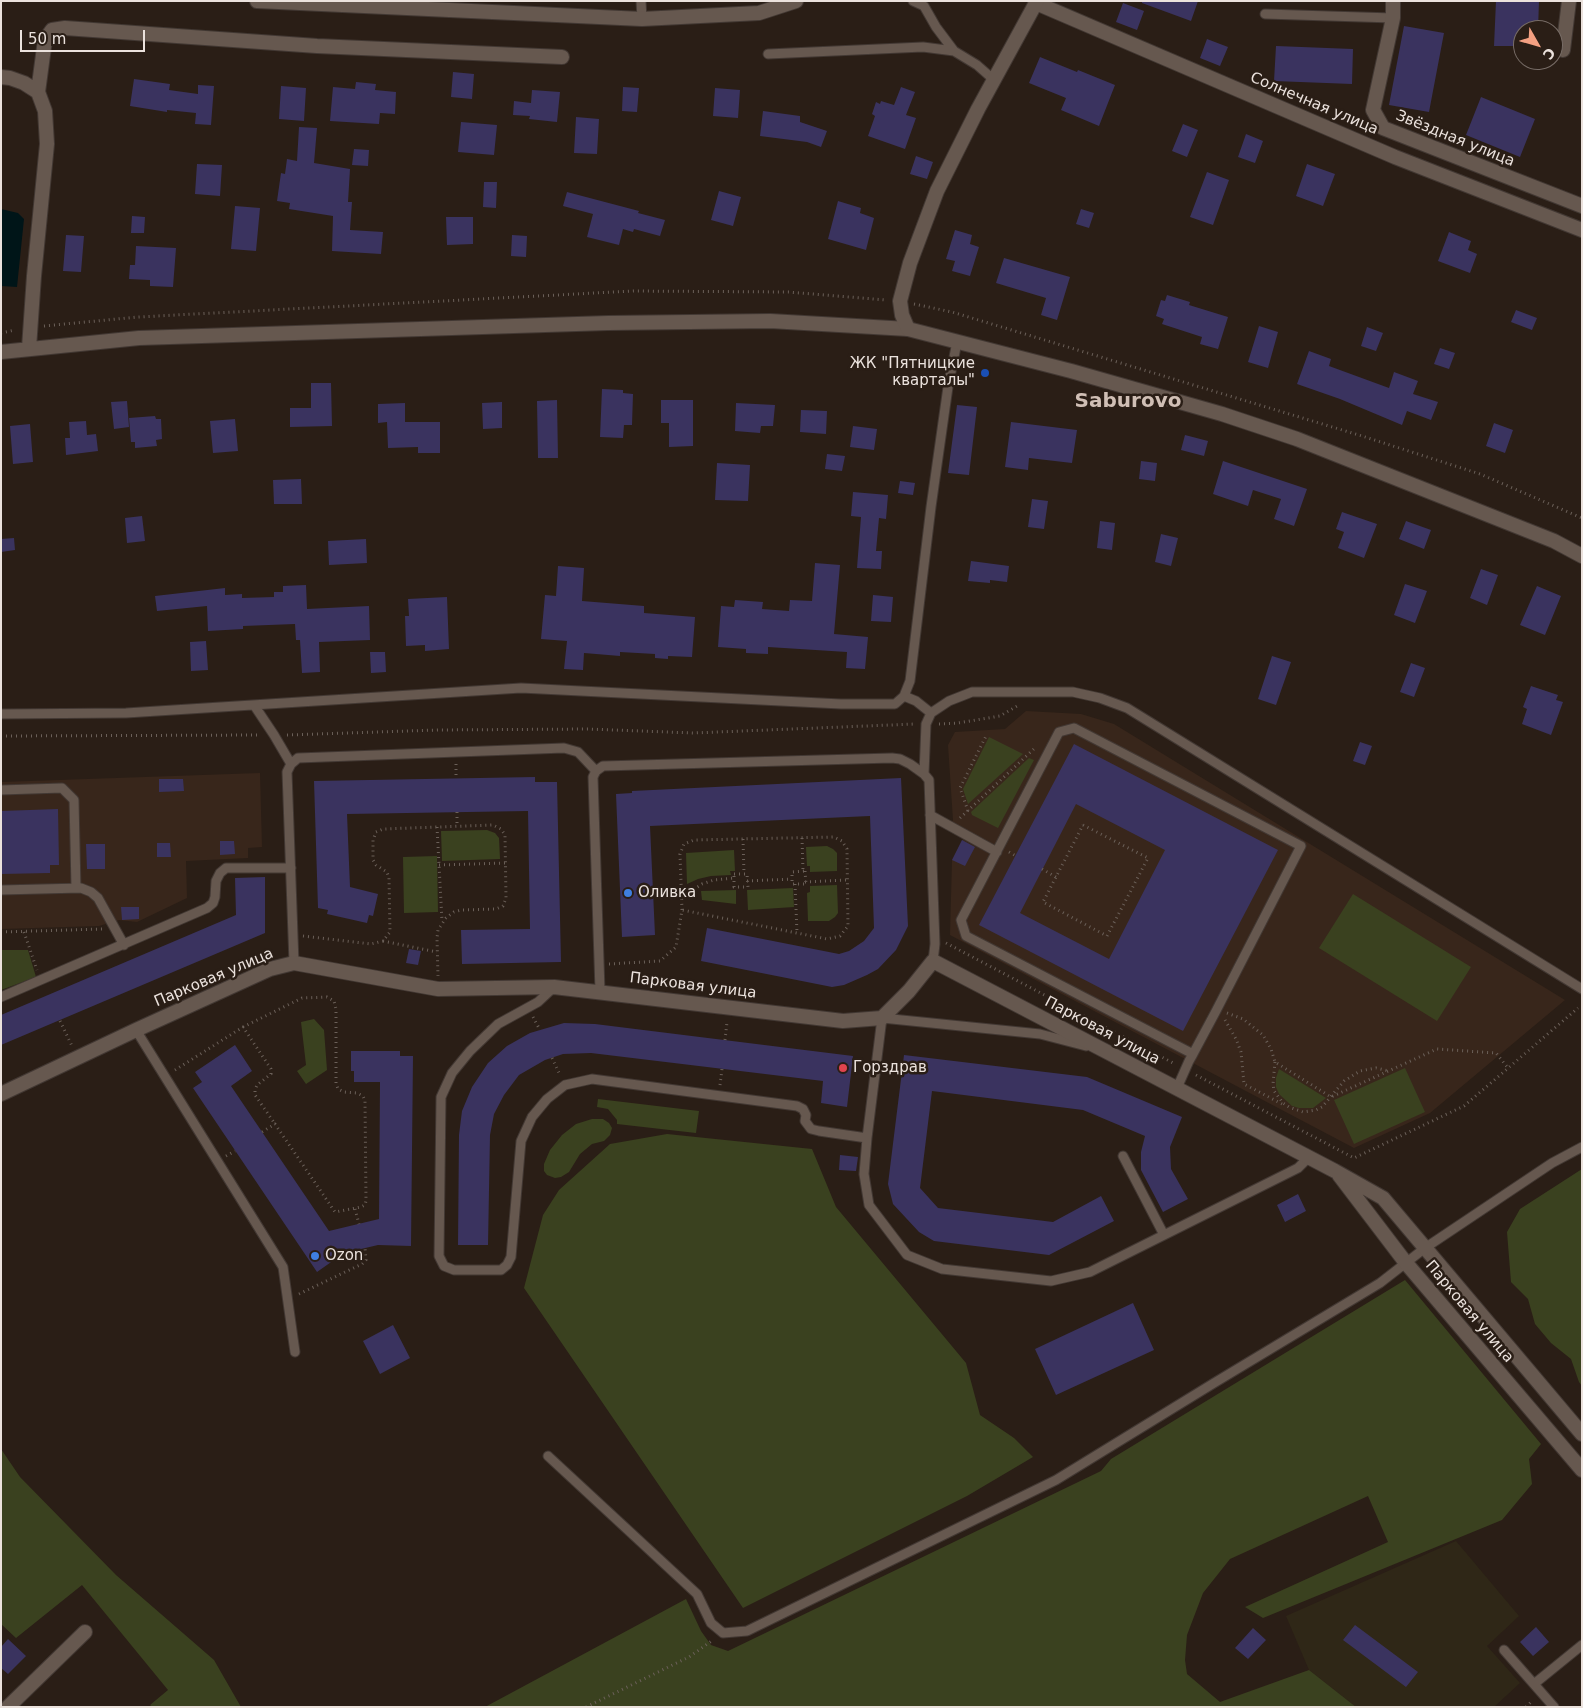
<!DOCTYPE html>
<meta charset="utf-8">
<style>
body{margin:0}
#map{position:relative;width:1583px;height:1708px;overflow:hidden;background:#2a1e16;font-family:"DejaVu Sans",sans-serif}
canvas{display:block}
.frame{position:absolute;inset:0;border:2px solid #ebe2dd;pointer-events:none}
.north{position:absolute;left:1513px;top:20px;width:50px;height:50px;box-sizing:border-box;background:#2a1e16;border:1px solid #776c66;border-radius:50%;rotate:128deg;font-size:14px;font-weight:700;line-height:20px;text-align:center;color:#ebe2dd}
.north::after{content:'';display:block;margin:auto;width:18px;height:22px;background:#f3a082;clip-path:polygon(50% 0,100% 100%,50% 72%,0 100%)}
.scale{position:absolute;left:20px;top:30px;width:125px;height:22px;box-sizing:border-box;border:2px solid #ebe2dd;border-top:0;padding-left:6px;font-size:15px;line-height:18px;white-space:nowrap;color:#ebe2dd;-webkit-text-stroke:4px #2a1e16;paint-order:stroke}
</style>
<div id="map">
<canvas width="1583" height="1708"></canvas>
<div class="frame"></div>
<div class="north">С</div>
<div class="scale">50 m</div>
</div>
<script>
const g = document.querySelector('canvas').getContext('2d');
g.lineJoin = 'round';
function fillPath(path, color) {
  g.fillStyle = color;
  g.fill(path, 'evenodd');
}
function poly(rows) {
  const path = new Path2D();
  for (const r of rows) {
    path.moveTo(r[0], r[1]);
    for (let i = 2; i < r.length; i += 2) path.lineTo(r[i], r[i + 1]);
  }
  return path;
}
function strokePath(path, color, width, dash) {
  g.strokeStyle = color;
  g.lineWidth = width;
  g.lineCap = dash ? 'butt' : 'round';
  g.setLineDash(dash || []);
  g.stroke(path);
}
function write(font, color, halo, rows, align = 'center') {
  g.font = font + ' "DejaVu Sans",sans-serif';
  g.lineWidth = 5;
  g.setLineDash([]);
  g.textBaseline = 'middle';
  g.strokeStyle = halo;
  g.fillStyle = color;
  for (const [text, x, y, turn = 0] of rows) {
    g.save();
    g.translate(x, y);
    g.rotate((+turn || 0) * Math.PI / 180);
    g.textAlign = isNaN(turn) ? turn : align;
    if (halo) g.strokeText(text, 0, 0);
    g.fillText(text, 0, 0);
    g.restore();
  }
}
fillPath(poly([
 [1026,711,1081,714,1114,724,1565,1000,1430,1113,1354,1148,950,935,952,860,963,839,947,830,953,820,948,745,955,732,1005,729],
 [260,773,262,847,248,848,248,858,186,861,187,898,137,922,119,920,99,926,1,929,1,782]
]), '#38261b');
fillPath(poly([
 [1456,1541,1519,1616,1487,1646,1520,1683,1494,1707,1356,1707,1309,1670,1286,1616]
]), '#2f2717');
fillPath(poly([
 [989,737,1023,754,968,804,963,789],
 [1029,758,1034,760,998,828,972,815,971,812],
 [487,830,495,833,499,838,500,859,442,861,441,831],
 [827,846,833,849,837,853,837,871,810,872,810,866,807,866,806,847],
 [734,850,735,871,730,871,731,875,711,876,698,879,687,884,686,853],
 [437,856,438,912,404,913,403,857],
 [837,885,838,913,835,917,829,921,808,921,807,893,810,892,810,886],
 [793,888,794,907,748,910,747,890],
 [736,890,736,904,702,900,701,891],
 [1353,894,1471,967,1437,1021,1319,948],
 [1,950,28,950,36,977,1,990],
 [314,1019,324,1030,327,1070,306,1084,297,1071,306,1065,301,1022],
 [1405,1068,1425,1112,1354,1144,1334,1100],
 [1279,1069,1326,1098,1313,1108,1299,1108,1292,1106,1279,1094,1276,1087,1276,1078],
 [598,1099,699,1111,696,1133,617,1124,617,1120,608,1109,597,1107],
 [592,1119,603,1119,609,1123,612,1128,610,1135,604,1141,592,1144,580,1154,569,1172,561,1177,555,1178,547,1175,544,1171,544,1164,550,1150,562,1135,576,1124],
 [667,1134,812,1149,836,1207,966,1363,980,1415,1014,1438,1033,1457,967,1496,743,1608,524,1288,543,1215,559,1190,610,1144],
 [1582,1169,1582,1386,1579,1382,1571,1359,1551,1343,1535,1324,1528,1299,1511,1282,1507,1232,1520,1209],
 [1405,1280,1541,1444,1529,1459,1532,1484,1502,1520,1263,1618,1245,1607,1388,1542,1368,1496,1230,1559,1203,1593,1187,1635,1185,1660,1187,1674,1220,1702,1309,1670,1356,1707,485,1707,686,1599,701,1631,711,1645,728,1651,1101,1471,1111,1459],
 [1,1449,20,1477,116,1575,214,1660,241,1707,152,1707,150,1705,168,1690,82,1585,16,1638,1,1624]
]), '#3a411f');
fillPath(poly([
 [1,209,18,213,24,219,17,287,1,286]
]), '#001518');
fillPath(poly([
 [1142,1,1198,1,1191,21,1142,3],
 [1496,1,1539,1,1538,30,1523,30,1523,46,1494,46],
 [1123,3,1144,11,1137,30,1116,22],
 [1404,26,1444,33,1429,112,1389,105],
 [1207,39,1228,47,1220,66,1200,58],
 [1276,46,1353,49,1352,84,1274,81],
 [1040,57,1077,72,1078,70,1115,85,1099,126,1061,110,1066,98,1029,83],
 [453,72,474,74,472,99,451,97],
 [134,79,170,84,169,90,198,94,198,85,214,86,211,125,195,124,196,113,167,110,167,112,130,106],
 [356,82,376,84,375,90,396,92,395,114,380,113,379,124,330,121,333,87,355,89],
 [281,86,306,88,304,121,279,119],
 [623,87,639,88,637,112,622,111],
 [901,87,915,92,906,115,916,118,905,149,868,136,875,116,872,114,876,102,880,104,881,101,894,105],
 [715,88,740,90,738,118,713,116],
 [532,90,560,92,557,122,529,119,530,116,513,115,514,101,531,103],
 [1481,97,1535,119,1520,157,1466,135],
 [763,111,800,116,800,122,827,131,821,147,807,142,760,136],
 [576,117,599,119,597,154,574,153],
 [461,122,497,125,494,155,458,152],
 [1183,124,1198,130,1187,157,1172,151],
 [299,127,317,128,314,163,350,169,348,202,352,202,350,230,383,232,381,254,332,251,333,216,289,209,290,203,277,201,281,173,285,174,287,159,297,161],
 [1246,134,1263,141,1255,163,1238,157],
 [354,149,369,150,368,166,352,165],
 [916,156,933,162,927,179,910,174],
 [197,164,222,165,220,196,195,194],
 [1307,164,1335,174,1323,206,1296,196],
 [1207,172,1229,180,1213,225,1190,217],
 [484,182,497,182,496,208,483,207],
 [719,191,741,197,733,226,711,220],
 [567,192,639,211,638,213,665,220,660,236,634,229,633,232,623,229,619,245,587,237,593,214,563,206],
 [838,201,861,208,860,213,874,218,866,250,828,239],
 [235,206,260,208,256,251,231,249],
 [1081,209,1094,213,1089,228,1076,224],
 [132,216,145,217,144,233,131,233],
 [446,217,473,217,473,244,447,245],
 [955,230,972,235,970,244,979,247,970,276,952,271,955,261,946,259],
 [1449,232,1471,241,1468,250,1477,254,1470,273,1438,261],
 [66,235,84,236,81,272,63,271],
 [512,235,527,236,526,257,511,256],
 [136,246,176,248,173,287,150,286,150,280,129,279,130,265,135,265],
 [1004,258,1070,277,1057,320,1041,315,1046,298,996,283],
 [1167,295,1190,302,1189,305,1228,317,1218,349,1200,344,1202,337,1162,324,1164,319,1156,316,1161,300,1165,301],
 [1516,310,1537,318,1532,330,1511,322],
 [1259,326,1278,332,1268,368,1248,362],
 [1367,327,1383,333,1376,351,1361,346],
 [1440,348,1455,353,1449,369,1434,364],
 [1309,351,1331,359,1329,366,1389,388,1394,372,1418,381,1413,394,1438,402,1431,420,1407,411,1402,425,1340,399,1297,384],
 [311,383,331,383,332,426,290,427,290,408,311,408],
 [602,389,623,390,623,393,633,394,632,425,624,425,623,438,600,437],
 [557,400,558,458,538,458,537,401],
 [661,400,693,400,693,446,669,447,669,423,661,423],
 [127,401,129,427,114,429,111,402],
 [502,402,502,428,483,429,482,403],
 [405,403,405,422,440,422,440,453,418,453,418,447,388,448,387,422,378,423,378,404],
 [736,403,775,405,773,426,761,426,760,433,735,431],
 [957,405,977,407,969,475,948,473],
 [801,410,827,411,826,434,800,432],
 [155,416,156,419,161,419,162,439,156,440,157,446,135,448,135,442,131,442,129,418],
 [235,419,238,451,213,453,210,421],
 [86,421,87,435,96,434,98,451,66,455,65,438,70,438,69,422],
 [1011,422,1077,430,1072,463,1029,458,1028,470,1005,467],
 [1494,423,1513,430,1505,453,1486,446],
 [30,424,33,462,13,464,10,426],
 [853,426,877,429,874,450,850,447],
 [1185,435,1208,441,1204,456,1181,450],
 [827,454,845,456,842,471,825,469],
 [1141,461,1157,463,1155,481,1139,479],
 [1223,461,1307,489,1294,526,1274,519,1281,499,1253,490,1248,506,1213,494],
 [717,463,750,465,748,501,715,500],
 [301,479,302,504,274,504,273,480],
 [900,481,915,483,913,495,898,493],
 [853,492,888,495,886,519,879,518,876,551,882,551,881,569,857,568,861,517,851,516],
 [1032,499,1048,501,1044,529,1028,527],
 [1342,512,1377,524,1364,558,1338,548,1344,532,1336,529],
 [142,516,145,541,127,543,125,518],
 [1100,521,1115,523,1112,550,1097,548],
 [1406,521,1431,530,1424,549,1399,539],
 [1161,534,1178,538,1171,566,1155,562],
 [14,538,15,550,1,552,1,539],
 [366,539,367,563,329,565,328,541],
 [971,561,1009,566,1007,582,990,580,990,583,968,581],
 [815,563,840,565,834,634,868,637,865,669,846,668,847,652,768,647,768,654,746,653,746,649,718,647,721,606,734,607,735,600,763,602,762,609,789,611,790,600,812,601],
 [558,566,584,568,582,601,644,606,644,613,695,617,692,657,668,656,668,659,655,658,655,654,620,652,620,656,584,653,583,670,564,669,567,641,541,639,545,595,556,596],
 [1481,569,1498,575,1487,605,1470,598],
 [1405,584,1427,591,1415,623,1394,615],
 [306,585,307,609,369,606,370,640,319,642,320,672,302,673,300,640,296,640,295,624,243,626,243,629,208,631,207,606,157,611,155,596,225,588,225,595,242,594,242,598,274,597,274,592,283,592,283,586],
 [1537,586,1561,596,1545,635,1520,625],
 [873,595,893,597,891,622,871,621],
 [447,597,449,649,425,651,425,645,406,646,405,616,409,616,408,599],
 [206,641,208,670,191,671,190,642],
 [370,652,385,652,386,672,371,673],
 [1272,656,1291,662,1276,705,1258,699],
 [1411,663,1425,668,1414,697,1400,692],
 [1531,686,1558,695,1556,700,1563,702,1551,735,1522,724,1527,709,1523,707],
 [1360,742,1372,746,1365,765,1353,761],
 [1074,744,1278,850,1183,1031,979,925],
 [1076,804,1165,850,1109,959,1020,913],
 [535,777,535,782,557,782,561,962,462,964,461,930,530,929,528,811,347,814,350,887,378,894,373,916,369,915,367,923,327,914,328,910,318,908,314,781],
 [901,778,908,926,896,950,878,969,867,975,844,985,832,987,701,961,707,928,839,954,849,951,864,941,874,928,870,816,650,826,655,935,622,937,616,794,632,793,632,791],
 [159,779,183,779,184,791,159,792],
 [58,809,59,865,50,865,50,873,1,874,1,811],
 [962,840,975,847,965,866,952,860],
 [220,841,234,841,235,854,220,855],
 [157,843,170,843,171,857,157,857],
 [86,844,105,844,105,869,87,869],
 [265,877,265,933,1,1045,1,1015,236,915,235,878],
 [121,907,139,907,139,919,122,920],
 [409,949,421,951,418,965,406,963],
 [564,1023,595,1024,853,1056,847,1107,821,1103,823,1081,591,1053,563,1054,545,1060,519,1075,504,1095,494,1114,490,1135,488,1245,458,1245,459,1135,462,1111,472,1087,488,1063,507,1046,530,1033],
 [235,1045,252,1071,231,1086,329,1231,379,1219,380,1082,354,1082,354,1071,351,1071,351,1051,400,1051,400,1056,413,1056,411,1246,378,1245,344,1253,317,1272,193,1088,202,1082,195,1072],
 [904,1055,1087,1077,1182,1117,1170,1147,1171,1169,1188,1199,1163,1212,1141,1170,1141,1152,1145,1136,1083,1110,932,1091,920,1188,938,1208,1053,1222,1101,1196,1114,1221,1049,1255,934,1241,919,1232,893,1204,888,1184],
 [840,1155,858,1157,856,1171,839,1170],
 [1298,1194,1306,1211,1285,1222,1277,1205],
 [1133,1303,1154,1350,1056,1395,1035,1349],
 [393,1325,410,1358,380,1374,363,1341],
 [1355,1625,1418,1672,1406,1687,1343,1640],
 [1536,1627,1549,1642,1533,1656,1520,1642],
 [1253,1628,1266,1640,1248,1659,1235,1648],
 [8,1639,26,1656,8,1674,1,1668,1,1647]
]), '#3a335f');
const service = poly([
 [641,1,642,19],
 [913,1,924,6,936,27,954,51,977,65,994,80],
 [1265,14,1393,18],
 [768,54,923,47,954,51],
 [904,696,916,701,931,713],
 [254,705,274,735,291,764],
 [1,714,126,713,521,688,841,704,895,704,904,696,910,681,931,507,948,387,957,342],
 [924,774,926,724,931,713,949,701,972,692,1073,692,1100,698,1127,708,1582,989],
 [1,790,62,788,74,800,76,888],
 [930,815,997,852],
 [1,890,81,888,91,892,98,898,124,945],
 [294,963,287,772,291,764,298,758,564,748,578,752,596,771],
 [554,987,538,1002,498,1024,470,1051,452,1073,441,1097,439,1256,444,1266,454,1270,501,1270,507,1265,511,1257,521,1141,532,1117,547,1099,565,1085,592,1079,797,1106,803,1109,806,1115,805,1121,811,1129,819,1131,867,1138],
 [600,991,593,777,596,771,603,766,892,758,900,759,910,764,924,774,929,780,935,944,933,961],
 [1,997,207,908,213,903,215,897,216,881,220,873,226,868,291,868],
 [136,1030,283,1267,295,1352],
 [1086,1046,1040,1034,882,1018,867,1138,864,1174,869,1205,907,1255,942,1269,1051,1281,1090,1272,1298,1168,1309,1157],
 [1177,1088,1189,1061,1193,1054,1216,1011,1301,846,1074,728,1059,732,961,920,966,936,1193,1054],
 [1123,1156,1164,1235],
 [548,1456,697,1594,711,1623,723,1633,747,1631,1056,1480,1214,1383,1380,1283,1425,1248,1552,1163,1582,1147],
 [1504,1650,1554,1707],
 [1534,1684,1582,1645]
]);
const minor = poly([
 [257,1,642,19,759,13,796,1],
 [1393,1,1393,18,1373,110,1383,128,1582,206],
 [1036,3,1395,157,1582,230],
 [1563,50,1569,1],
 [1,77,10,78,24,83,38,92,45,111,47,144,34,276,29,348],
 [38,92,45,40,52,30,65,28,317,46,562,57],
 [1,352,139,338,608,323,770,321,908,329],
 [1,1094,136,1030,270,969,294,963,438,989,554,987,843,1021,882,1018,909,991,933,961,1335,1171,1383,1198,1582,1434],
 [1339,1175,1406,1263,1582,1470],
 [8,1707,85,1632]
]);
const tertiary = poly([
 [1037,1,978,109,937,191,910,263,900,301,902,315,908,329,1071,371,1222,414,1297,439,1554,541,1582,556]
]);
strokePath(service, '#423833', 11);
strokePath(minor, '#423833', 16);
strokePath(tertiary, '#423833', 16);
strokePath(poly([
 [914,304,952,312,1362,436,1480,474,1582,518],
 [44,326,138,317,633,291,788,292,886,300],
 [1,333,15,330],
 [939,724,958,723,1000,716,1019,705],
 [287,735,438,730,588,729,693,733,915,724],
 [1,736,260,735],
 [456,764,456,778],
 [968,811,960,788,986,736],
 [457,812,457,826],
 [960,818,1036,747],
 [1083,825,1148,858,1107,936,1043,902,1083,825],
 [437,827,442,921],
 [802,838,803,871],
 [743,839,744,874],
 [1009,852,1016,856],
 [439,865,505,863],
 [1042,869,1056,877],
 [805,871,806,884,792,884,792,872,805,871],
 [734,874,747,874,748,887,734,887,734,874],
 [747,881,792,879],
 [805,882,847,880],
 [795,884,797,933],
 [681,898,702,884,714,880,734,878],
 [1,932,102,929],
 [24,932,37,970],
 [303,936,371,944,383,941,390,932,389,878,387,872,376,865,373,860,373,840,376,832,383,829,493,825,501,829,505,835,506,898,503,906,496,909,461,910,454,912,446,918,438,930,437,938,438,976],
 [383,941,437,952],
 [946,943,1175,1064],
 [609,964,660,961,676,947,682,910,680,854,684,844,694,840,834,837,842,841,847,849,848,926,840,936,827,939,682,910],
 [1227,1013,1243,1019,1263,1035,1271,1049,1275,1062,1331,1097,1437,1049,1496,1053,1508,1068],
 [533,1017,540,1030],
 [1225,1020,1236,1039,1241,1052,1244,1084,1282,1104],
 [60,1021,72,1046],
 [243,1027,302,998,327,997,334,1001,336,1009,336,1083,338,1089,344,1092,357,1093,363,1096,365,1101,366,1201,365,1205,361,1207,335,1212,275,1124,262,1132],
 [725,1040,727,1022],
 [552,1058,560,1075],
 [1275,1062,1273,1084,1274,1091,1283,1103,1289,1107,1303,1112,1316,1110,1322,1107,1344,1081,1360,1071,1376,1068,1389,1071],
 [175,1070,243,1027,271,1069,271,1074,257,1085,255,1090,255,1095,275,1124],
 [1196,1075,1354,1158,1464,1106,1578,1008],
 [720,1085,722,1069],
 [226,1156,235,1151],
 [355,1209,359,1224],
 [299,1294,362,1264,366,1260,365,1248],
 [586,1707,689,1657,713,1640],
 [1526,1707,1533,1700]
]), '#6b6059', 3, [1, 4]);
strokePath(service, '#66584f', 9);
strokePath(minor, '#66584f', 14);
strokePath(tertiary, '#66584f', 14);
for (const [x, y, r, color] of [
 [985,373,5,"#1a4fb4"],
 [628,893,5,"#3f7fe0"],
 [843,1068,5,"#e0444e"],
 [315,1256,5,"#3f7fe0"]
]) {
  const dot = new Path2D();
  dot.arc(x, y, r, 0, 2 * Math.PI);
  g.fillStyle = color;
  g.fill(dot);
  strokePath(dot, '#2a1e16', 2);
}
write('15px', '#ebe2dd', '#2a1e16', [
 ["Солнечная улица",1314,104,23],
 ["Звёздная улица",1455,139,22],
 ["Парковая улица",214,978,-23],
 ["Парковая улица",693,986,7],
 ["Парковая улица",1102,1031,28],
 ["Парковая улица",1469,1312,50]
]);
write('15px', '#ebe2dd', '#2a1e16', [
 ["ЖК \"Пятницкие",975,364,"right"],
 ["кварталы\"",975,381,"right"],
 ["Оливка",638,893],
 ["Горздрав",853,1068],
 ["Ozon",325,1256]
], 'left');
write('bold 20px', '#d0bfb5', '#2a1e16', [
 ["Saburovo",1128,402]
]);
</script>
